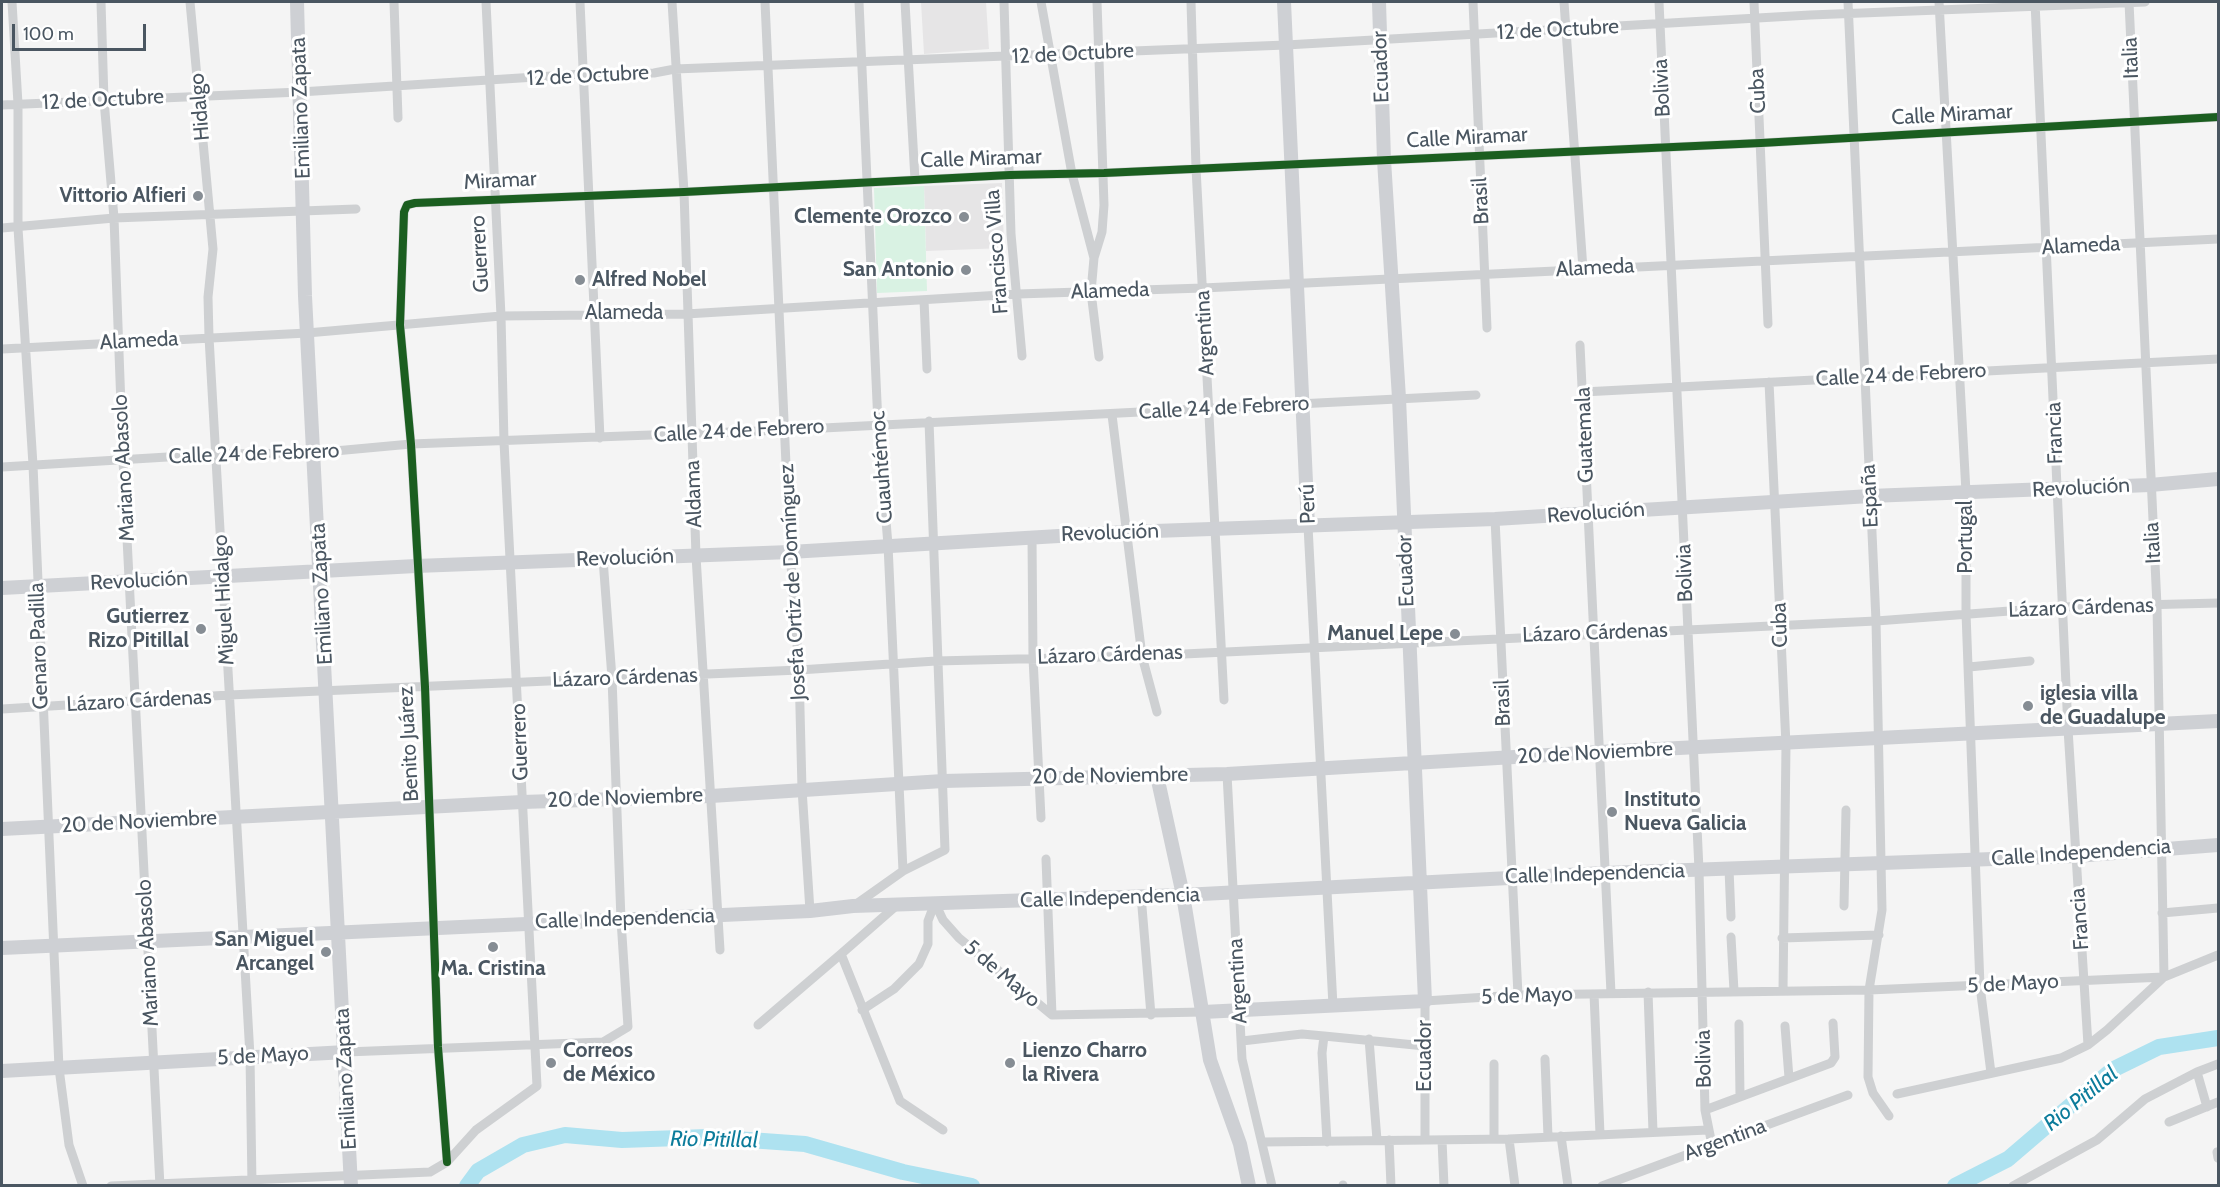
<!DOCTYPE html>
<meta charset="utf-8">
<style>
body{margin:0}
#map{position:relative;width:2220px;height:1187px;overflow:hidden;background:#f4f4f4;font-family:Cabin,sans-serif}
canvas{display:block}
.frame{position:absolute;inset:0;border:3px solid #4a5661;pointer-events:none}
.scale{position:absolute;left:12px;top:24px;width:134px;height:27px;box-sizing:border-box;border:3px solid #4a5661;border-top:0;padding-left:8px;font-size:18px;line-height:21px;white-space:nowrap;color:#4a5661;-webkit-text-stroke:4px #fff;paint-order:stroke}
</style>
<div id="map">
<canvas width="2220" height="1187"></canvas>
<div class="frame"></div>
<div class="scale">100 m</div>
</div>
<script>
const g = document.querySelector('canvas').getContext('2d');
g.lineJoin = 'round';
function fillPath(path, color) {
  g.fillStyle = color;
  g.fill(path, 'evenodd');
}
function poly(rows) {
  const path = new Path2D();
  for (const r of rows) {
    path.moveTo(r[0], r[1]);
    for (let i = 2; i < r.length; i += 2) path.lineTo(r[i], r[i + 1]);
  }
  return path;
}
function strokePath(path, color, width, dash) {
  g.strokeStyle = color;
  g.lineWidth = width;
  g.lineCap = dash ? 'butt' : 'round';
  g.setLineDash(dash || []);
  g.stroke(path);
}
function write(font, color, halo, rows, align = 'center') {
  g.font = font + ' Cabin,sans-serif';
  g.lineWidth = 6;
  g.setLineDash([]);
  g.textBaseline = 'middle';
  g.strokeStyle = halo;
  g.fillStyle = color;
  for (const [text, x, y, turn = 0] of rows) {
    g.save();
    g.translate(x, y);
    g.rotate((+turn || 0) * Math.PI / 180);
    g.textAlign = isNaN(turn) ? turn : align;
    if (halo) g.strokeText(text, 0, 0);
    g.fillText(text, 0, 0);
    g.restore();
  }
}
fillPath(poly([
 [921,2,986,2,989,49,924,54],
 [1002,183,1004,248,926,251,924,186]
]), '#e6e5e6');
fillPath(poly([
 [924,186,927,291,877,293,874,188]
]), '#d9f2e3');
strokePath(poly([
 [467,1186,478,1171,523,1145,565,1135,622,1140,708,1137,805,1144,903,1172,972,1186],
 [1955,1186,2008,1159,2112,1070,2159,1047,2218,1038]
]), '#aee2f0', 16);
strokePath(poly([
 [12,2,18,104,18,228,33,465,59,1068,69,1145,83,1186],
 [101,2,104,100,114,218,123,460,160,1186],
 [190,2,213,249,208,297,209,337,250,1056,252,1185],
 [394,2,398,118],
 [580,2,600,438],
 [672,2,684,192,696,556,720,950],
 [765,2,790,552,799,670,802,789,810,911],
 [905,2,915,180],
 [1004,2,1011,234,1022,356],
 [1041,2,1072,174,1094,258],
 [1097,2,1104,205,1102,232,1094,258,1091,292,1099,357],
 [1191,2,1196,168,1224,700],
 [1473,2,1487,328],
 [1564,2,1583,269],
 [1659,2,1699,870,1705,1110,1712,1145],
 [1754,2,1768,324],
 [1848,2,1876,621,1882,910,1869,990,1868,1077,1873,1093,1889,1116],
 [1939,2,1966,492,1966,613,1980,986,1991,1073],
 [2035,2,2068,729,2088,1045],
 [2129,2,2157,606,2164,977],
 [2,105,300,92,583,74,654,73,675,69,1286,45,1810,15,2145,2],
 [2,228,114,218,356,209],
 [924,300,927,369],
 [1580,345,1611,993],
 [2,349,307,333,501,316,686,314,1018,294,1203,288,2218,239],
 [1769,382,1786,745,1783,990],
 [1583,392,2218,359],
 [1112,415,1142,656,1157,712],
 [2,467,217,454,313,453,411,444,784,430,1476,395],
 [1495,519,1518,995],
 [1308,526,1333,1006],
 [1032,537,1033,658,1041,818],
 [1969,667,2030,661],
 [2,709,229,695,799,670,936,661,1142,656,1876,621,2063,607,2218,603],
 [1227,774,1242,1059,1272,1186],
 [1046,859,1052,1015],
 [1729,869,1731,917],
 [903,871,945,850,929,421],
 [1141,895,1151,1015],
 [855,905,903,871,888,545,878,424,859,2],
 [897,905,841,954,900,1101,943,1130],
 [936,905,943,920,959,938,1052,1015,1203,1012],
 [1844,906,1846,810],
 [2162,913,2218,908],
 [1731,937,1734,991],
 [1782,938,1879,935],
 [1648,992,1653,1132],
 [1594,994,1600,1134],
 [862,1010,894,989,919,964,928,944,928,921,934,905],
 [1739,1024,1740,1096],
 [758,1025,841,954],
 [1785,1026,1789,1078],
 [1369,1039,1377,1140],
 [1242,1041,1302,1034,1324,1036],
 [346,1052,603,1042,628,1027,621,920,612,678,603,559],
 [1545,1059,1548,1137],
 [2197,1072,2207,1107],
 [1897,1094,2061,1058,2088,1045,2107,1030,2164,977,2218,955],
 [1705,1110,1831,1063,1835,1057,1833,1023],
 [2169,1122,2218,1102],
 [1561,1136,1568,1186],
 [1494,1139,1494,1064],
 [1509,1139,1515,1186],
 [1389,1140,1391,1186],
 [1425,1140,1425,1001,1518,995,1869,990,2164,977],
 [1442,1140,1444,1186],
 [1263,1142,1509,1139,1708,1130],
 [1327,1142,1322,1053,1324,1036,1425,1046],
 [2217,1152,2218,1158],
 [447,1162,438,1047,425,687,411,444,400,325,404,212,407,205,415,203,684,192,1010,175,1104,173,1761,143,2218,117],
 [1343,1185,1343,1186],
 [111,1186,430,1172,447,1162,476,1130,537,1086,504,442,501,316,486,2],
 [1602,1186,1848,1095],
 [2013,1186,2097,1140,2145,1099,2197,1072,2218,1064]
]), '#ced0d2', 9);
strokePath(poly([
 [297,2,305,296,351,1186],
 [1284,2,1308,526],
 [2,588,416,566,790,552,1126,532,1495,519,1870,496,2150,485,2218,479],
 [1157,776,1183,895,1210,1060,1240,1144,1249,1186],
 [2,829,522,802,711,796,943,781,1227,774,1599,752,2218,721],
 [2,948,810,911,853,906,1183,895,1605,873,2076,856,2218,845],
 [1203,1012,1425,1001,1399,398,1384,160,1379,2],
 [2,1071,346,1052]
]), '#ced0d4', 14);
strokePath(poly([
 [447,1162,438,1047,425,687,411,444,400,325,404,212,407,205,415,203,684,192,1010,175,1104,173,1761,143,2218,117]
]), '#1b5e20', 8);
for (const [x, y, r, color] of [
 [198,196,6,"#868d94"],
 [964,217,6,"#868d94"],
 [966,270,6,"#868d94"],
 [580,280,6,"#868d94"],
 [201,629,6,"#868d94"],
 [1455,634,6,"#868d94"],
 [2028,706,6,"#868d94"],
 [1612,812,6,"#868d94"],
 [493,947,6,"#868d94"],
 [326,952,6,"#868d94"],
 [551,1063,6,"#868d94"],
 [1010,1063,6,"#868d94"]
]) {
  const dot = new Path2D();
  dot.arc(x, y, r, 0, 2 * Math.PI);
  g.fillStyle = color;
  g.fill(dot);
  strokePath(dot, '#fff', 2);
}
write('21px', '#4a5661', '#fff', [
 ["12 de Octubre",1558,30,-3],
 ["12 de Octubre",1073,54,-3],
 ["Italia",2131,58,-92],
 ["Ecuador",1381,67,-92],
 ["12 de Octubre",588,76,-3],
 ["Bolivia",1662,88,-93],
 ["Cuba",1758,91,-93],
 ["12 de Octubre",103,100,-3],
 ["Hidalgo",200,107,-95],
 ["Emiliano Zapata",301,108,-92],
 ["Calle Miramar",1952,115,-3],
 ["Calle Miramar",1467,138,-3],
 ["Calle Miramar",981,159,-2],
 ["Miramar",500,181,-3],
 ["Brasil",1481,201,-93],
 ["Alameda",2081,246,-3],
 ["Francisco Villa",997,252,-94],
 ["Guerrero",480,254,-93],
 ["Alameda",1595,268,-3],
 ["Alameda",1110,291,-2],
 ["Alameda",624,313],
 ["Argentina",1205,333,-93],
 ["Alameda",139,341,-3],
 ["Calle 24 de Febrero",1901,375,-3],
 ["Calle 24 de Febrero",1224,408,-3],
 ["Calle 24 de Febrero",739,431,-3],
 ["Francia",2055,433,-92],
 ["Guatemala",1585,435,-92],
 ["Calle 24 de Febrero",254,454,-2],
 ["Cuauhtémoc",882,467,-94],
 ["Mariano Abasolo",124,468,-93],
 ["Revolución",2081,488,-3],
 ["Aldama",694,494,-92],
 ["España",1870,496,-93],
 ["Perú",1308,504,-92],
 ["Revolución",1596,513,-4],
 ["Revolución",1110,533,-2],
 ["Portugal",1966,537,-90],
 ["Italia",2153,543,-93],
 ["Revolución",625,558,-2],
 ["Ecuador",1406,571,-92],
 ["Bolivia",1685,573,-92],
 ["Revolución",139,581,-3],
 ["Josefa Ortiz de Domínguez",793,582,-93],
 ["Emiliano Zapata",322,594,-93],
 ["Miguel Hidalgo",224,600,-93],
 ["Lázaro Cárdenas",2081,608,-2],
 ["Cuba",1780,625,-92],
 ["Lázaro Cárdenas",1595,633,-2],
 ["Genaro Padilla",39,646,-92],
 ["Lázaro Cárdenas",1110,655,-2],
 ["Lázaro Cárdenas",625,678,-2],
 ["Lázaro Cárdenas",139,701,-3],
 ["Brasil",1503,703,-92],
 ["Guerrero",520,742,-92],
 ["Benito Juárez",409,744,-93],
 ["20 de Noviembre",1595,753,-3],
 ["20 de Noviembre",1110,776,-1],
 ["20 de Noviembre",625,798,-2],
 ["20 de Noviembre",139,822,-3],
 ["Calle Independencia",2081,853,-4],
 ["Calle Independencia",1595,874,-2],
 ["Calle Independencia",1110,898,-2],
 ["Calle Independencia",625,919,-2],
 ["Francia",2080,919,-94],
 ["Mariano Abasolo",148,953,-93],
 ["5 de Mayo",1002,974,40],
 ["Argentina",1238,981,-93],
 ["5 de Mayo",2013,984,-3],
 ["5 de Mayo",1527,996,-2],
 ["5 de Mayo",263,1056,-3],
 ["Ecuador",1425,1056,-90],
 ["Bolivia",1704,1059,-91],
 ["Emiliano Zapata",346,1079,-93],
 ["Argentina",1725,1140,-20]
]);
write('bold 21px', '#4a5661', '#fff', [
 ["Vittorio Alfieri",186,196],
 ["Clemente Orozco",952,217],
 ["San Antonio",954,270],
 ["Alfred Nobel",592,280,"left"],
 ["Gutierrez",189,617],
 ["Rizo Pitillal",189,641],
 ["Manuel Lepe",1443,634],
 ["iglesia villa",2040,694,"left"],
 ["de Guadalupe",2040,718,"left"],
 ["Instituto",1624,800,"left"],
 ["Nueva Galicia",1624,824,"left"],
 ["San Miguel",314,940],
 ["Arcangel",314,964],
 ["Ma. Cristina",493,969,"center"],
 ["Correos",563,1051,"left"],
 ["de México",563,1075,"left"],
 ["Lienzo Charro",1022,1051,"left"],
 ["la Rivera",1022,1075,"left"]
], 'right');
write('italic 22px', '#0c7c9b', '#fff', [
 ["Rio Pitillal",2081,1099,-39],
 ["Rio Pitillal",714,1140,1]
]);
</script>
